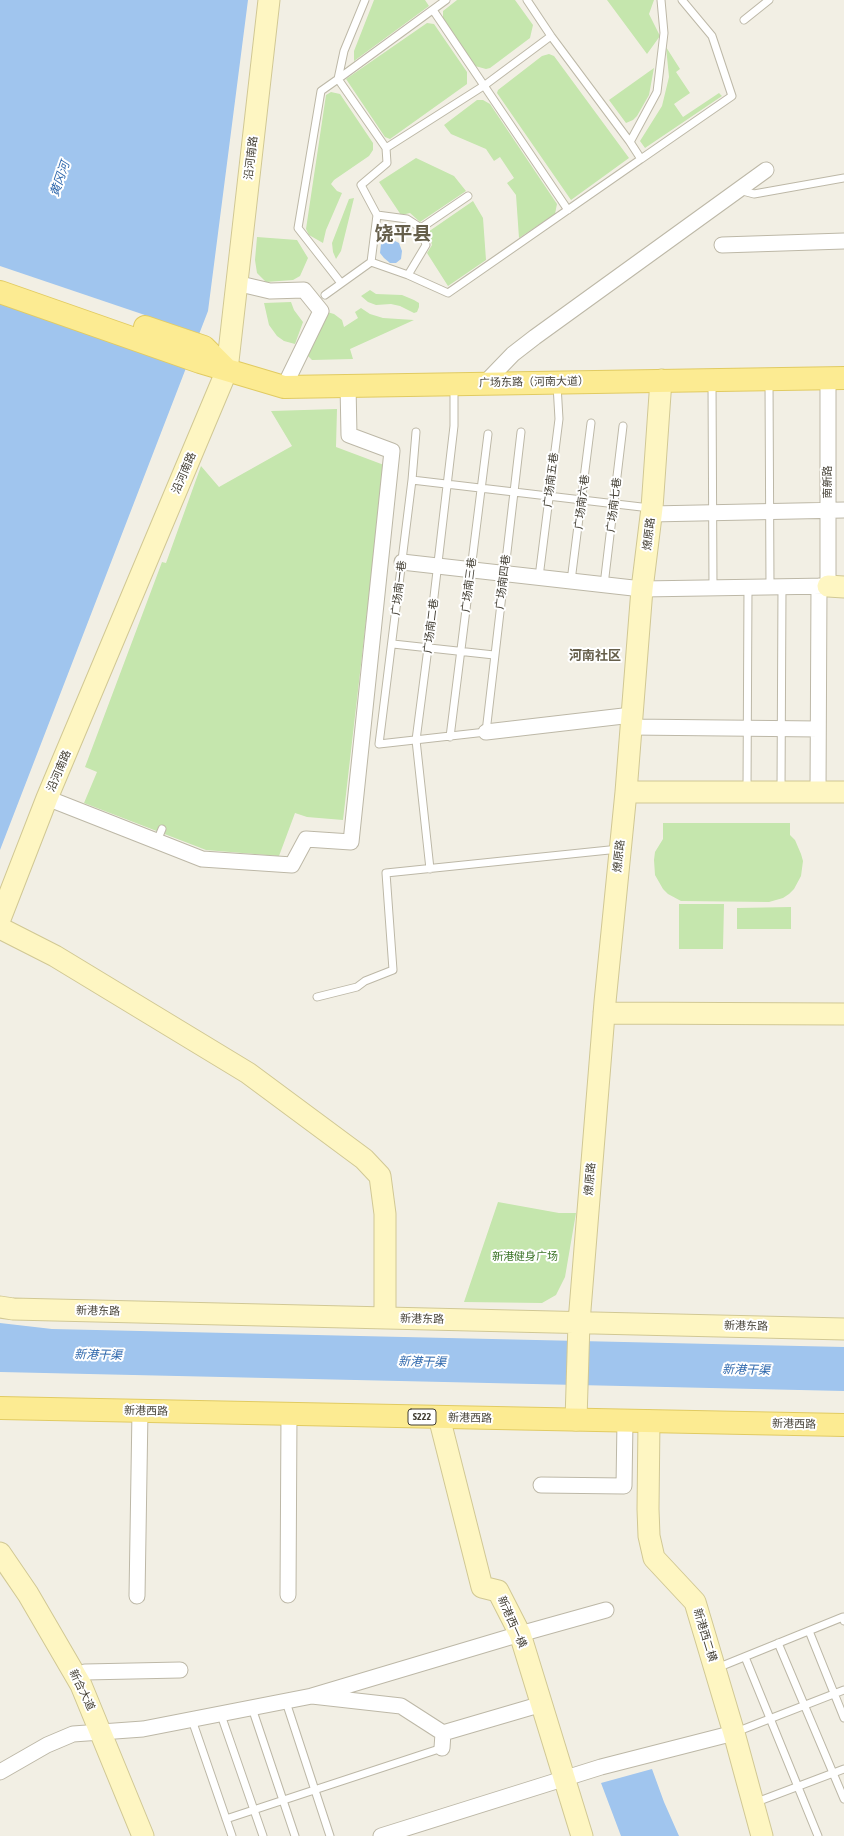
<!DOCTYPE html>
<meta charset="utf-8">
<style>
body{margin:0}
canvas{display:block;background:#f2efe4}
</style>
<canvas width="844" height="1836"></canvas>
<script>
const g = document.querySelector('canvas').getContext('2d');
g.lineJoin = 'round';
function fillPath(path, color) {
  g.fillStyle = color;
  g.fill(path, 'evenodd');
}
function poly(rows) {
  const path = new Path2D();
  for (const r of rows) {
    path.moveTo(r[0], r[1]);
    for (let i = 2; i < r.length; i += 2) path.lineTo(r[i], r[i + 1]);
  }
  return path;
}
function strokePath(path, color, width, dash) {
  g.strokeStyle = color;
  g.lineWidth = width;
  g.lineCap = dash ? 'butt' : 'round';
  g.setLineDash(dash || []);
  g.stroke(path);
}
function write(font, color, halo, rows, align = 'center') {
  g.font = font + ' "Asap Condensed","Noto Sans SC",sans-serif';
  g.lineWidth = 4;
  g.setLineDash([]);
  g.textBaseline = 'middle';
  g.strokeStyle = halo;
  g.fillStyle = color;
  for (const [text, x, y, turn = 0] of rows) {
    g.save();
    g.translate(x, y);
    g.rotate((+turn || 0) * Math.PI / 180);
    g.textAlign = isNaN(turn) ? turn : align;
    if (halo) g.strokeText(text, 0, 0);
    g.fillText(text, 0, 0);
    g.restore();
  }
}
fillPath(poly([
 [374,0,425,0,429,6,354,61,354,51],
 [457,0,515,0,533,25,530,38,490,68,486,69,475,66,443,19,443,11],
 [607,0,654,0,649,14,660,36,647,54],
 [427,23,434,24,467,72,467,84,390,139,385,137,346,79],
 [666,47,680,69,676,72,690,93,674,104,683,117,719,93,722,96,645,148,640,141,662,106,669,77],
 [549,54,554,56,629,158,571,200,497,93,498,90,542,56],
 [654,68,649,95,637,116,633,120,626,123,609,100],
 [331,92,340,94,373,143,373,150,369,156,334,180,331,184,337,191,342,193,326,230,323,243,309,235,306,229,326,95],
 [477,100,483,100,490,104,557,204,555,214,519,238,516,195,507,183,514,178,500,157,494,161,486,149,451,134,444,125],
 [416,158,454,176,466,191,420,222,410,213,401,215,379,182],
 [354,198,341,251,336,259,333,252,332,243,349,199],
 [473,201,483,218,486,260,448,286,427,253,432,245,428,232],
 [257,237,297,240,308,258,300,276,293,280,266,282,257,273,255,260],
 [370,290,376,294,402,295,414,300,419,303,419,307,417,312,414,313,400,306,391,304,376,305,368,302,361,296],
 [291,302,294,310,303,322,295,344,284,341,277,336,269,325,264,303],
 [361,308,370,314,383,318,414,320,350,349,353,359,312,360,308,356,307,350,327,312,334,314,342,320,344,327,358,318,355,312],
 [337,409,336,447,384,465,343,820,307,817,295,813,279,856,206,850,84,803,97,772,85,767,162,562,166,563,201,466,219,487,292,446,271,411],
 [663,823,790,823,790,835,795,840,801,854,803,861,801,876,794,889,789,894,783,898,769,902,681,901,668,894,663,889,655,875,654,860,655,852,663,839],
 [679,904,724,904,723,949,679,949],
 [791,907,791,929,737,929,737,908],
 [498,1202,559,1213,576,1213,565,1277,556,1295,542,1303,464,1302]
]), '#c5e6ad');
fillPath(poly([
 [0,0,248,0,208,311,0,850],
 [386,240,393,240,399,243,402,251,401,259,396,263,390,263,384,258,380,253,381,244],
 [0,1323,52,1329,844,1347,844,1391,0,1372],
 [652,1769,664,1802,679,1836,621,1836,601,1783]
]), '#a0c5ee');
fillPath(poly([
 [0,266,201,334,188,367,0,303]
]), '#f2efe4');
const lane = poly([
 [433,10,568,210],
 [744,20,769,0],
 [630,142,657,92,664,33,661,0],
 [386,148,338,79,446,0],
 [641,159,732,96,712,36,682,0],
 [739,190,754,194,844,178],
 [377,215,407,219,421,228,426,245,408,275],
 [421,228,468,196],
 [371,262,408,275,448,293,641,159,630,142,551,36,527,0],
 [341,283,298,228,321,91,338,79,344,51,365,0],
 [325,295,371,262,377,215,361,185,387,163,386,148,485,85,551,36],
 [769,381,770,587],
 [712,382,713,588],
 [416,432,412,480,379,744,486,732,521,432],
 [412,480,650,508],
 [539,577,559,419,557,385],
 [571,581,591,423],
 [604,585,623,426],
 [393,644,494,655],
 [450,737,488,434],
 [747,790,748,587],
 [781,790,782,587],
 [157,841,162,829],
 [430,869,416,740,428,648,454,426,454,386],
 [317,997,357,987,365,981,393,970,386,873,619,849],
 [809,1631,844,1718],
 [778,1643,844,1799],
 [745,1657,818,1836],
 [717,1668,843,1617,844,1621],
 [286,1702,330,1836],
 [252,1708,295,1836],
 [221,1715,263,1836],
 [192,1720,232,1836],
 [736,1732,844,1690],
 [754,1803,844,1769],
 [226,1819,442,1748]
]);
const street = poly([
 [722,245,844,241],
 [236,283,270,291,304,290,321,311,284,387],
 [485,383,513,354,535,337,766,170],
 [651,514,844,510],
 [402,562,642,589,828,586,828,378],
 [631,727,818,729],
 [486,732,632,715],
 [818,792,819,586],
 [47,798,202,859,292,865,306,839,351,842,392,451,349,435,348,385],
 [541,1485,624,1486,625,1421],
 [288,1595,289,1413],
 [137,1596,140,1411],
 [76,1677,85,1672,180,1670],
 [443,1733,401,1706,312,1696,520,1634,606,1610],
 [442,1748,443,1733,542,1704],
 [0,1772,47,1745,73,1734,143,1729,312,1696],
 [381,1836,601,1767,734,1733]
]);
const secondary = poly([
 [828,586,844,587],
 [626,792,844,792],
 [0,919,47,798,227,370,269,0],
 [0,928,55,956,248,1073,364,1159,380,1176,385,1214,385,1318],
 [604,1013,844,1014],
 [0,1307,13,1309,844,1329],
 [439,1417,482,1587,498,1591,520,1634,582,1836],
 [576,1420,579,1322,605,1002,626,792,642,589,652,508,661,380],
 [649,1421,648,1509,649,1536,654,1558,695,1602,734,1733,762,1836],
 [0,1553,28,1594,81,1685,143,1836]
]);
const primary = poly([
 [0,292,200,362,284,387,844,378],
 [145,327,204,347,225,368],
 [0,1408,844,1425]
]);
strokePath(lane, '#bdb8a7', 9);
strokePath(street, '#bdb8a7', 17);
strokePath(secondary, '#d1c894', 23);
strokePath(primary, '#e1cb62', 24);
strokePath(lane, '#fff', 7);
strokePath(street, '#fff', 15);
strokePath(secondary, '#fef6c2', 21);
strokePath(primary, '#fceb92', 22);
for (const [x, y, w] of [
 [422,1417,28]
]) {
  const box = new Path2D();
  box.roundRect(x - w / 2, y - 8, w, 16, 3);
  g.fillStyle = '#fff';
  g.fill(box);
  strokePath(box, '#433f34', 1);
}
write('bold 10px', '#433f34', null, [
 ["S222",422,1417]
]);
write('11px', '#433f34', '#fff', [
 ["沿河南路",251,158,-83],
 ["广场东路（河南大道）",534,382,-1],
 ["沿河南路",184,473,-67],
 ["广场南五巷",551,480,-83],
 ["南新路",828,482,-90],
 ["广场南六巷",582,502,-83],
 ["广场南七巷",614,505,-83],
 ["燎原路",649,534,-83],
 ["广场南四巷",503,582,-83],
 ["广场南三巷",469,585,-83],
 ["广场南一巷",399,588,-83],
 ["广场南二巷",431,626,-83],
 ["沿河南路",59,771,-67],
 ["燎原路",619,856,-84],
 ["燎原路",590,1179,-85],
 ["新港东路",98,1311,1],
 ["新港东路",422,1319,1],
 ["新港东路",746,1326,1],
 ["新港西路",146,1411,1],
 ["新港西路",470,1418,1],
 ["新港西路",794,1424,1],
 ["新港西一横",512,1622,66],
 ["新港西二横",705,1635,73],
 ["新合大道",82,1690,64]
]);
write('11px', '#3c7429', '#fff', [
 ["新港健身广场",525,1257]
]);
write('italic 12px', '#3069ad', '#fff', [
 ["黄冈河",60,179,-71],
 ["新港干渠",98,1355,1],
 ["新港干渠",422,1362,1],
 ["新港干渠",746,1370,1]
]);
write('bold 13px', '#665f4b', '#fff', [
 ["河南社区",595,656]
]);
write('bold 19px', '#665f4b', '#fff', [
 ["饶平县",403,234]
]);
</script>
